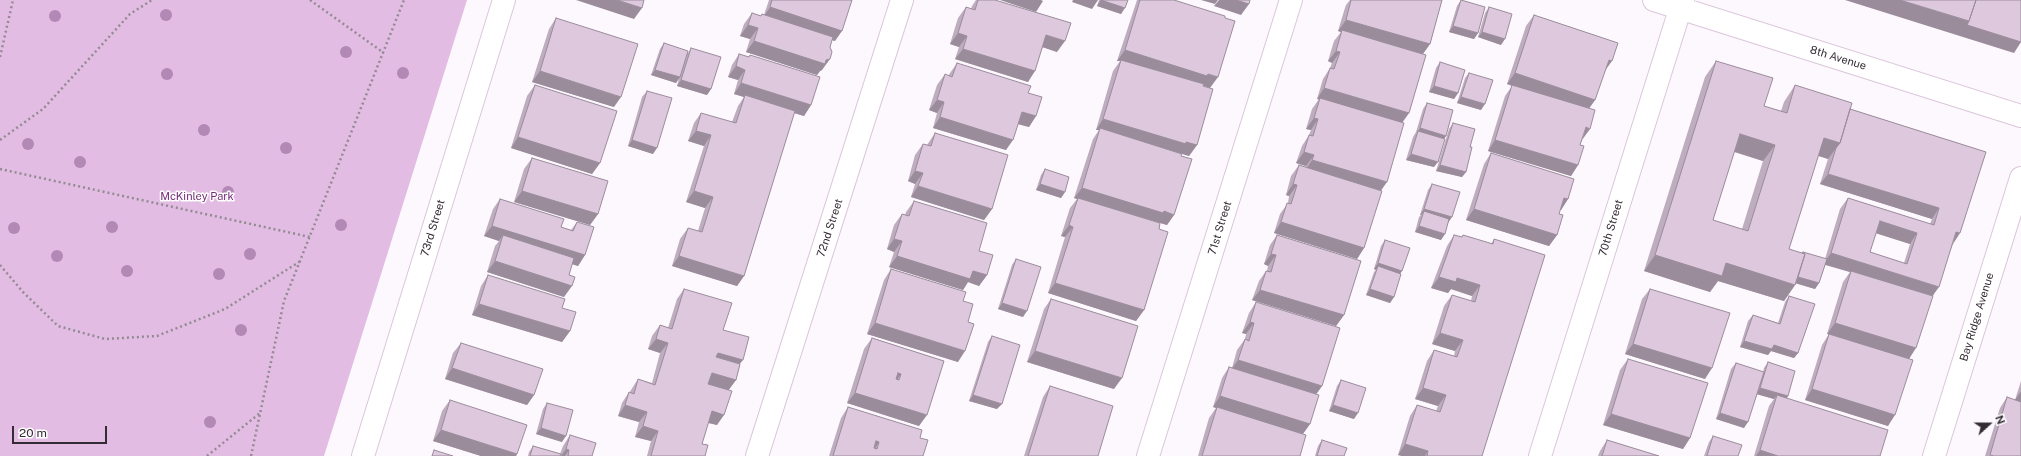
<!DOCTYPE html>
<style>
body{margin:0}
#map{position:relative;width:2021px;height:456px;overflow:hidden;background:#fdf8fd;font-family:"Public Sans",sans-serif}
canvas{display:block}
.north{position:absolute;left:1969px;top:404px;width:40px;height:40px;-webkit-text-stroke:3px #fff;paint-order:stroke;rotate:69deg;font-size:11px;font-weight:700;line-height:16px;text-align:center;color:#342c34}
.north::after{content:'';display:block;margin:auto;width:14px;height:18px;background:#342c34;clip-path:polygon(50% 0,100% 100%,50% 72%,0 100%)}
.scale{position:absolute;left:12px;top:426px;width:95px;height:18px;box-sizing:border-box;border:2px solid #342c34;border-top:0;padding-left:5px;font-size:12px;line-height:14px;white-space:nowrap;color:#342c34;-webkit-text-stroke:3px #fff;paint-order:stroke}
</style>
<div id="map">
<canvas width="2021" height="456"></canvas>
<div class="north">N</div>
<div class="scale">20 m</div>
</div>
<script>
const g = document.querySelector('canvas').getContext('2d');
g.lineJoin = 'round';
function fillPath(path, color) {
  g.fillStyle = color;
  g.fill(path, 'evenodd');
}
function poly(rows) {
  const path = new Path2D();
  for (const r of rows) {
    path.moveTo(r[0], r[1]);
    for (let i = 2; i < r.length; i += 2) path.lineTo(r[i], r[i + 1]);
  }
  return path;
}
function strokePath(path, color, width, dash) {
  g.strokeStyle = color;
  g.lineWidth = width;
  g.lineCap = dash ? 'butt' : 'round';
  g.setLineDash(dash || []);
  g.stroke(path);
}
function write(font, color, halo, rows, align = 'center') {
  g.font = font + ' "Public Sans",sans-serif';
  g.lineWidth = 3;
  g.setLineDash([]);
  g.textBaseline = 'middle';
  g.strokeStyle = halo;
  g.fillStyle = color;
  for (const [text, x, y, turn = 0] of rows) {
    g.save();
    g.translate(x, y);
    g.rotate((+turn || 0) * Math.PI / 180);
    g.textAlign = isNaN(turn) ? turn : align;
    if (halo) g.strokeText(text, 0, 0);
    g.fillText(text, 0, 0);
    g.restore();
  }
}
fillPath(poly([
 [0,0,467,0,324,456,0,456]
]), '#e2bce3');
const minor = poly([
 [1654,0,2021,116],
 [363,456,504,0],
 [757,456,902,0],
 [1148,456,1291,0],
 [1540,456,1683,0],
 [1934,456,2021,178]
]);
strokePath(minor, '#dbc6dc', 24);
strokePath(poly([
 [310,0,384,53],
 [0,57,13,0],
 [0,140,43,109,130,14,152,0],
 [0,169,310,237],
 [0,265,23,292,58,326,105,339,157,336,225,309,299,262],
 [207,456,260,413],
 [251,456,284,301,404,0]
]), '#928b92', 2.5, [2, 3]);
strokePath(minor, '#fff', 22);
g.fillStyle = '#b288b4';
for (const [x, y] of [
 [166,15],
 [55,16],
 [346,52],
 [403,73],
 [167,74],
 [204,130],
 [28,144],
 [286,148],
 [80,162],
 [228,192],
 [341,225],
 [112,227],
 [14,228],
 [250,254],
 [57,256],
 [127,271],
 [219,274],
 [241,330],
 [210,422]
]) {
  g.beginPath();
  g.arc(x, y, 6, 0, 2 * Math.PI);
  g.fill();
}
fillPath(poly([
 [769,0,852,0,835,41,832,40,822,70,820,71,817,75,746,52,750,39,740,36,744,24,752,13,761,16,762,14,764,15],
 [976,0,995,0,1057,52,1043,47,1028,82,955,59,959,47,950,44,958,18,966,7,971,9,972,6],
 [1099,0,1128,0,1121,14,1097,6],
 [1137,0,1174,0,1210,88,1203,85,1197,145,1189,156,1180,153,1181,156,1174,215,1167,225,1160,223,1159,229,1144,310,1136,321,1048,293,1065,237,1061,236,1070,208,1077,199,1074,198,1093,139,1099,130,1096,130,1113,71,1120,61,1117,61],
 [1350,0,1442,0,1430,44,1423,54,1409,113,1402,123,1381,190,1364,248,1357,259,1274,233,1280,214,1288,203,1289,196,1286,195,1291,176,1299,165,1306,167,1306,166,1296,163,1302,146,1309,135,1311,130,1306,129,1312,109,1319,99,1317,99,1323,79,1330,68,1332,63,1328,61,1334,41,1341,32,1338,31,1344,11,1346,5],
 [1461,0,1478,33,1474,39,1449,32,1457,6],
 [1489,7,1501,45,1478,37,1485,13],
 [1534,15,1605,70,1595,100,1589,108,1580,145,1578,165,1571,176,1488,151,1505,96,1512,86,1507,84,1526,26],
 [556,18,614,107,532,82,549,29],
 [664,43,688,53,691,48,711,89,707,95,677,86,679,78,676,83,651,75,660,49],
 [739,54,749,57,750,55,811,105,804,116,794,113,744,276,737,286,672,266,680,239,688,228,698,231,705,208,686,202,704,146,688,141,694,123,701,113,732,122,738,106,744,97,734,94,738,80,728,77,732,65],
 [1716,61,1764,106,1781,111,1784,102,1795,85,1850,109,1986,152,1953,244,1909,359,1888,426,1805,400,1822,345,1829,334,1827,334,1843,282,1850,272,1825,265,1819,283,1815,289,1796,283,1795,285,1784,301,1718,281,1710,292,1644,271,1705,77],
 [1734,152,1763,161,1742,229,1713,220],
 [1818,155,1828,159,1820,184,1932,219,1930,224,1848,198,1840,209,1825,259,1803,252,1802,253,1789,249],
 [1876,233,1910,244,1904,263,1870,252],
 [1440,62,1458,93,1454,99,1429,92,1436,68],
 [957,63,1028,93,1036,116,1029,127,1018,124,1006,150,933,128,937,113,929,110,937,85,945,74,948,76],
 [1469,73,1481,110,1457,103,1465,78],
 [535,85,600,163,592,174,511,148,527,96],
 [647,91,653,154,628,146,642,97],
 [1427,103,1446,136,1444,138,1434,167,1406,160,1413,137,1416,132,1423,109],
 [1453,123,1470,147,1466,172,1462,177,1436,171,1449,129],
 [935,133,992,209,984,220,911,197,915,184,908,181,915,155,923,144,927,145],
 [1491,153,1568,199,1561,210,1560,209,1559,214,1557,235,1549,246,1466,220,1484,164],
 [532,158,598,214,590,225,514,202,524,169],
 [1045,169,1065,192,1061,198,1036,190,1041,175],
 [1432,184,1448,223,1441,240,1415,232,1419,217,1421,215,1420,215,1428,190],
 [500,199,561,227,571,230,577,222,585,255,578,266,572,264,569,275,564,297,487,272,495,246,499,241,484,236,493,209],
 [914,201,979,251,987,275,979,286,968,282,963,290,889,267,894,252,887,249,894,225,902,214,905,215,906,212],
 [1277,235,1344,315,1336,326,1252,300,1259,281,1266,271,1267,271,1268,266,1264,264,1270,245],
 [1454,235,1461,237,1463,235,1491,244,1494,239,1482,456,1402,456,1398,455,1410,416,1417,405,1436,411,1438,406,1415,399,1427,361,1434,350,1454,356,1455,351,1432,344,1444,306,1452,295,1471,301,1472,296,1451,289,1448,293,1431,288,1447,246],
 [1385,240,1400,273,1394,297,1390,303,1366,295,1374,272,1376,270,1374,269,1381,246],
 [1016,259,1023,317,998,309,1012,265],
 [891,269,963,301,968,322,958,362,867,334,884,280],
 [488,275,562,308,570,331,562,342,472,315,481,286],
 [684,289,723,330,740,364,736,380,728,390,717,425,708,423,702,444,705,456,647,456,651,441,635,437,639,422,618,416,622,403,629,392,630,392,631,390,638,379,652,383,660,353,648,349,652,336,660,325,668,328,677,299],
 [1650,289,1705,379,1625,354,1642,299],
 [1789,296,1798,353,1794,358,1771,351,1768,355,1740,347,1748,321,1753,315,1778,323,1785,302],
 [1051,299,1114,389,1027,362,1044,309],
 [1256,302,1322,386,1316,394,1310,424,1303,434,1300,456,1198,456,1209,418,1216,408,1213,407,1222,378,1229,367,1232,368,1237,350,1245,339,1246,334,1242,333,1249,313],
 [992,336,997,409,969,401,988,342],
 [872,338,944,361,919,426,847,403,864,349],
 [461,343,534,395,527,405,445,379,453,353],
 [1628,359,1690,438,1683,449,1603,425,1620,370],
 [1768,362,1788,396,1787,398,1880,456,1754,456,1769,406,1774,399,1757,394,1744,428,1716,419,1731,369,1736,363,1763,372,1764,368],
 [1341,380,1354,419,1329,411,1337,386],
 [2021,381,2021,456,1985,456,2000,408,2007,397,2015,400],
 [1050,386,1098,456,1024,456,1043,397],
 [450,400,517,454,516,456,481,456,433,441,442,411],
 [547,403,562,442,536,434,543,409],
 [848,407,920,438,923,456,829,456,841,418],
 [570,435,592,456,528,456,529,452,533,446,560,454,563,446],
 [1713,436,1738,456,1704,456,1709,442],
 [1322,440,1344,456,1315,456,1318,446],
 [1607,440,1659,456,1598,456,1600,451]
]), '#beacbf');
fillPath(poly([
 [576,0,617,0,642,8,634,19],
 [1000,0,1041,0,1043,1,1036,12],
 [1073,0,1098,0,1092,9,1072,2],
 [1101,0,1125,8,1121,14,1097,6],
 [1201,0,1218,0,1215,4],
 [1219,0,1236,0,1249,4,1241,15,1214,6],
 [1845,0,1900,0,1969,21,2021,42,2014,53],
 [770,7,842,31,835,41,763,18],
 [1346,20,1430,44,1422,55,1342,30,1341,32,1338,31],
 [748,25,758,28,750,39,740,36],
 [1453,26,1478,33,1474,39,1449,32],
 [1482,32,1505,39,1501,45,1478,37],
 [958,33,967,36,959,47,950,44],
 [1046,35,1065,41,1057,52,1039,46],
 [754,41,830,59,822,70,820,71,817,75,746,52],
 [963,49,1035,71,1028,82,955,59],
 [1125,50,1208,74,1218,77,1210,88,1121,60,1120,61,1117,61],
 [1336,51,1340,52,1332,63,1328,61],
 [1609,60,1612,61,1604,72],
 [736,66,745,70,738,80,728,77],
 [655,70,680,77,676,83,651,75],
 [540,71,621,97,614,107,532,82],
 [1515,73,1595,100,1588,110,1507,84],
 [681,80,711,89,707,95,677,86],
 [741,83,811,105,804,116,744,97,745,95,744,97,734,94],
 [1434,86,1458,93,1454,99,1429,92],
 [1324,88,1409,113,1401,124,1317,99],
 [1461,97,1485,104,1481,110,1457,103],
 [937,100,944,102,937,113,929,110],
 [1022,112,1036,116,1029,127,1014,123],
 [940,117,1013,140,1006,150,933,128],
 [1314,118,1318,119,1311,130,1306,129],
 [1103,119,1186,142,1197,145,1189,156,1100,128,1099,130,1096,130],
 [1586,127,1590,129,1582,140],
 [1420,128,1446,136,1442,142,1417,133],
 [696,131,711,135,704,146,688,141],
 [1740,134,1775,145,1763,161,1729,150],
 [518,137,600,163,592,174,511,148],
 [1824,138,1840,143,1828,159,1812,154],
 [632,140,657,148,653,154,628,146],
 [1495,140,1578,165,1571,176,1488,151],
 [1304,152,1314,155,1306,166,1296,163],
 [1411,154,1438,162,1434,167,1406,160],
 [1312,160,1387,182,1380,192,1305,171],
 [1440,165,1466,172,1462,177,1436,171],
 [915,171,923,173,915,184,908,181],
 [1828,174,1939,208,1932,219,1820,184],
 [1040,184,1065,192,1061,198,1036,190],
 [1293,184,1297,185,1289,196,1286,195],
 [918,186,992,209,984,220,911,197],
 [1082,188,1164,211,1174,215,1167,225,1078,198,1077,199,1074,198],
 [522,191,598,214,590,225,514,202],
 [694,191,713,197,705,208,686,202],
 [1564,198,1568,199,1561,210,1556,208],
 [1424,209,1452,217,1448,223,1424,211,1421,215,1420,215],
 [1474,209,1557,235,1549,246,1466,220],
 [1880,221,1917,233,1910,244,1872,232],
 [1281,222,1364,248,1357,259,1274,233],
 [1069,225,1073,227,1065,237,1061,236],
 [492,226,585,255,578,266,501,242,503,235,499,241,484,236],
 [1419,226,1445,234,1441,240,1415,232],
 [1956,232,1960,233,1953,244],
 [894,239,902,241,894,252,887,249],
 [1831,253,1939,287,1931,298,1851,271,1850,272,1823,264],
 [1271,254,1276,255,1268,266,1264,264],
 [1655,255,1726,263,1795,285,1784,301,1718,281,1710,292,1644,271],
 [679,256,744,276,737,286,672,266],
 [897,256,973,271,987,275,979,286,968,282,963,290,889,267],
 [495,261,572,286,564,297,487,272],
 [1378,263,1402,271,1398,277,1378,266,1376,270,1374,269],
 [1795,276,1819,283,1815,289,1791,282],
 [1439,277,1457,278,1480,285,1472,296,1451,289,1448,293,1431,288],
 [1055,283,1144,310,1136,321,1048,293],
 [1370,289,1394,297,1390,303,1366,295],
 [1260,290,1344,315,1336,326,1252,300],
 [1002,303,1027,311,1023,317,998,309],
 [479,304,570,331,562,342,472,315],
 [1250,322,1254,323,1246,334,1242,333],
 [875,323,965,351,958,362,867,334],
 [1835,323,1916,348,1909,359,1827,334],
 [1440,333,1463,340,1455,351,1432,344],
 [656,339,668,343,660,353,648,349],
 [1744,341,1774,345,1798,353,1794,358,1771,351,1768,355,1740,347],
 [1633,344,1712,368,1705,379,1625,354],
 [1035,351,1122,378,1114,389,1027,362],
 [718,353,743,360,735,370,710,363],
 [1238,360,1322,386,1315,396,1231,370],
 [452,368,534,395,527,405,445,379],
 [712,373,736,380,728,391,704,384],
 [898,373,901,374,894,384],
 [1423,388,1446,395,1438,406,1415,399],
 [1760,388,1788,396,1784,402,1777,395,1774,399,1756,394],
 [1812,389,1895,415,1888,426,1805,400],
 [2021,391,2021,402,2015,400],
 [855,393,927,415,919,426,847,403],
 [973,395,1002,404,997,409,969,401],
 [1220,396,1310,424,1302,435,1213,407],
 [625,405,647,412,639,422,618,416],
 [1333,405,1358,413,1354,419,1329,411],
 [712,411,724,415,717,425,705,422],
 [1720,413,1748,422,1744,428,1716,419],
 [1611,414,1690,438,1683,449,1603,425],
 [643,426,658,431,651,441,635,437],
 [541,428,566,436,562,442,536,434],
 [441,430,517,454,516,456,481,456,433,441],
 [876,441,879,442,872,453],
 [1405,444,1428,451,1425,456,1402,456,1398,455],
 [566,449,569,450,565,456,561,456],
 [1760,450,1778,456,1756,456]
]), '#9b8c9b');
const building = poly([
 [617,0,644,0,642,8,617,0],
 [772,0,852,0,842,31,770,7,772,0],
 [978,0,995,0,1071,23,1065,41,1046,35,1035,71,963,49,967,36,958,33,966,7,975,10,978,0],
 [1101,0,1128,0,1125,8,1101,0],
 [1140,0,1174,0,1225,16,1225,18,1235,21,1218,77,1208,74,1207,76,1125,50,1140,0],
 [1236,0,1250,0,1249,4,1236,0],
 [1351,0,1442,0,1430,44,1346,20,1351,0],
 [1461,0,1485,7,1478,33,1453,26,1461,0],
 [1900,0,1976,0,1969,21,1900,0],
 [1976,0,2021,0,2021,42,1967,25,1969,21,1976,0],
 [1489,7,1512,14,1505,39,1482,32,1489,7],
 [752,13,761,16,762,14,833,37,830,47,832,52,830,59,826,60,825,64,754,41,758,28,748,25,752,13],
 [1534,15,1618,43,1612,61,1609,60,1595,100,1515,73,1534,15],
 [556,18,638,44,621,97,540,71,556,18],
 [1342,30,1426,55,1409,113,1324,88,1330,68,1334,69,1340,52,1336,51,1342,30],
 [664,43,688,51,680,77,655,70,664,43],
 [691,48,721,57,711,89,681,80,691,48],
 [739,54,749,57,750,55,820,77,811,105,741,83,745,70,736,66,739,54],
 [1121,60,1204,84,1203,86,1213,89,1197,145,1186,142,1186,144,1103,119,1121,60],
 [1716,61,1773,78,1764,106,1787,113,1795,85,1852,103,1840,143,1824,138,1789,249,1805,254,1795,285,1726,263,1722,276,1655,255,1716,61],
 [1740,134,1775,145,1748,231,1713,220,1740,134],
 [1440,62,1465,70,1458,93,1434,86,1440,62],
 [957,63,1031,86,1028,93,1042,97,1036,116,1022,112,1013,140,940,117,944,102,937,100,945,74,952,77,957,63],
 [1469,73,1493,80,1485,104,1461,97,1469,73],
 [535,85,617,111,600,163,518,137,535,85],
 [1512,85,1595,110,1590,129,1586,127,1580,145,1584,146,1578,165,1495,140,1512,85],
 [647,91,672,98,657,148,632,140,647,91],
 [745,95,795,111,744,276,679,256,688,228,702,232,713,197,694,191,711,135,696,131,701,113,736,123,745,95],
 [1320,98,1404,123,1387,182,1312,160,1314,155,1304,152,1309,135,1313,136,1318,119,1314,118,1320,98],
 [1427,103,1453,110,1446,136,1420,128,1427,103],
 [1850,109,1986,152,1960,233,1956,232,1939,287,1831,253,1848,198,1934,225,1939,208,1828,174,1836,148,1840,143,1850,109],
 [1880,221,1917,233,1907,264,1870,252,1880,221],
 [1453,123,1475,129,1470,147,1472,147,1466,172,1440,165,1453,123],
 [1100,128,1182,154,1181,156,1192,159,1174,215,1164,211,1163,213,1082,188,1100,128],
 [1418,131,1445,139,1438,162,1411,154,1418,131],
 [935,133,1008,155,992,209,918,186,923,173,915,171,923,144,931,146,935,133],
 [1491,153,1574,179,1568,199,1564,198,1559,214,1563,215,1557,235,1474,209,1491,153],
 [532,158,608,181,598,214,522,191,532,158],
 [1299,165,1382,191,1364,248,1281,222,1287,203,1291,204,1294,195,1297,185,1293,184,1299,165],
 [1045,169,1069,177,1065,192,1040,184,1045,169],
 [1432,184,1460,192,1452,217,1424,209,1432,184],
 [1078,198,1160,223,1159,229,1168,232,1144,310,1055,283,1073,227,1069,225,1078,198],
 [500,199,564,219,561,227,573,231,577,222,594,227,585,255,492,226,500,199],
 [914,201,987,223,979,251,993,255,987,275,973,271,970,279,897,256,902,241,894,239,902,214,909,216,914,201],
 [1424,211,1449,219,1445,234,1419,226,1424,211],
 [503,235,574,258,569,275,575,277,572,286,495,261,503,235],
 [1277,235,1361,261,1344,315,1260,290,1266,271,1271,272,1276,255,1271,254,1277,235],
 [1454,235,1462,237,1463,235,1493,244,1494,239,1545,255,1482,456,1427,456,1428,451,1405,444,1417,405,1440,412,1446,395,1423,388,1434,350,1457,357,1463,340,1440,333,1452,295,1475,302,1480,285,1457,278,1456,282,1439,277,1454,235],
 [1385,240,1410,248,1402,271,1378,263,1385,240],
 [1803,252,1827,259,1819,283,1798,277,1805,254,1802,253,1803,252],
 [1016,259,1041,267,1027,311,1002,303,1016,259],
 [1378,266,1401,274,1394,297,1370,289,1378,266],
 [891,269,966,292,963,301,973,304,968,322,974,324,965,351,875,323,891,269],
 [1851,271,1933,296,1916,348,1835,323,1851,271],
 [488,275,565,299,562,308,576,312,570,331,479,304,488,275],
 [684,289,732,303,723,330,749,337,743,360,718,353,716,357,740,364,736,380,712,373,708,384,732,391,724,415,712,411,702,444,708,445,705,456,651,456,658,431,643,426,647,412,625,405,629,392,634,394,638,379,655,385,668,343,656,339,660,325,672,329,684,289],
 [1650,289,1730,313,1712,368,1633,344,1650,289],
 [1789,296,1815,304,1798,353,1774,345,1772,349,1744,341,1753,315,1780,324,1789,296],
 [1051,299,1138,326,1122,378,1035,351,1051,299],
 [1256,302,1340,328,1322,386,1238,360,1245,339,1249,341,1254,323,1250,322,1256,302],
 [1829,334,1913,360,1895,415,1812,389,1829,334],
 [992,336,1020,345,1002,404,973,395,992,336],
 [872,338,944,361,927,415,855,393,872,338],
 [898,373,901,374,899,380,896,379,898,373],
 [461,343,543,369,534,395,452,368,461,343],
 [1628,359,1708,383,1690,438,1611,414,1628,359],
 [1768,362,1795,371,1788,396,1760,388,1768,362],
 [1736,363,1764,372,1748,422,1720,413,1736,363],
 [1229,367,1319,395,1310,424,1220,396,1229,367],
 [1341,380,1366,388,1358,413,1333,405,1341,380],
 [1050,386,1113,406,1098,456,1028,456,1050,386],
 [1777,395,1888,430,1880,456,1778,456,1760,450,1777,395],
 [2007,397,2021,402,2021,456,1994,456,1990,455,2007,397],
 [450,400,527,425,517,454,441,430,450,400],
 [547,403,573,410,566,436,541,428,547,403],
 [848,407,922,430,920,438,928,440,923,456,833,456,848,407],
 [876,441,879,442,877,449,874,448,876,441],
 [1217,407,1306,435,1300,456,1202,456,1217,407],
 [570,435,596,443,592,456,568,456,569,450,566,449,570,435],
 [1713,436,1742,445,1738,456,1707,456,1713,436],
 [1322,440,1347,448,1344,456,1317,456,1322,440],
 [1607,440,1659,456,1602,456,1607,440],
 [533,446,561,454,560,456,530,456,533,446],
 [434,450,453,456,432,456,434,450]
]);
fillPath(building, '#ddc8de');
strokePath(building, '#9b8c9b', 1);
write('11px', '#342c34', '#fff', [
 ["8th Avenue",1838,58,17],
 ["73rd Street",433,228,-73],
 ["72nd Street",830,228,-72],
 ["71st Street",1220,228,-73],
 ["70th Street",1611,228,-73],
 ["Bay Ridge Avenue",1977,317,-73]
]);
write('11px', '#742c79', '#fff', [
 ["McKinley Park",197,197]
]);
</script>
